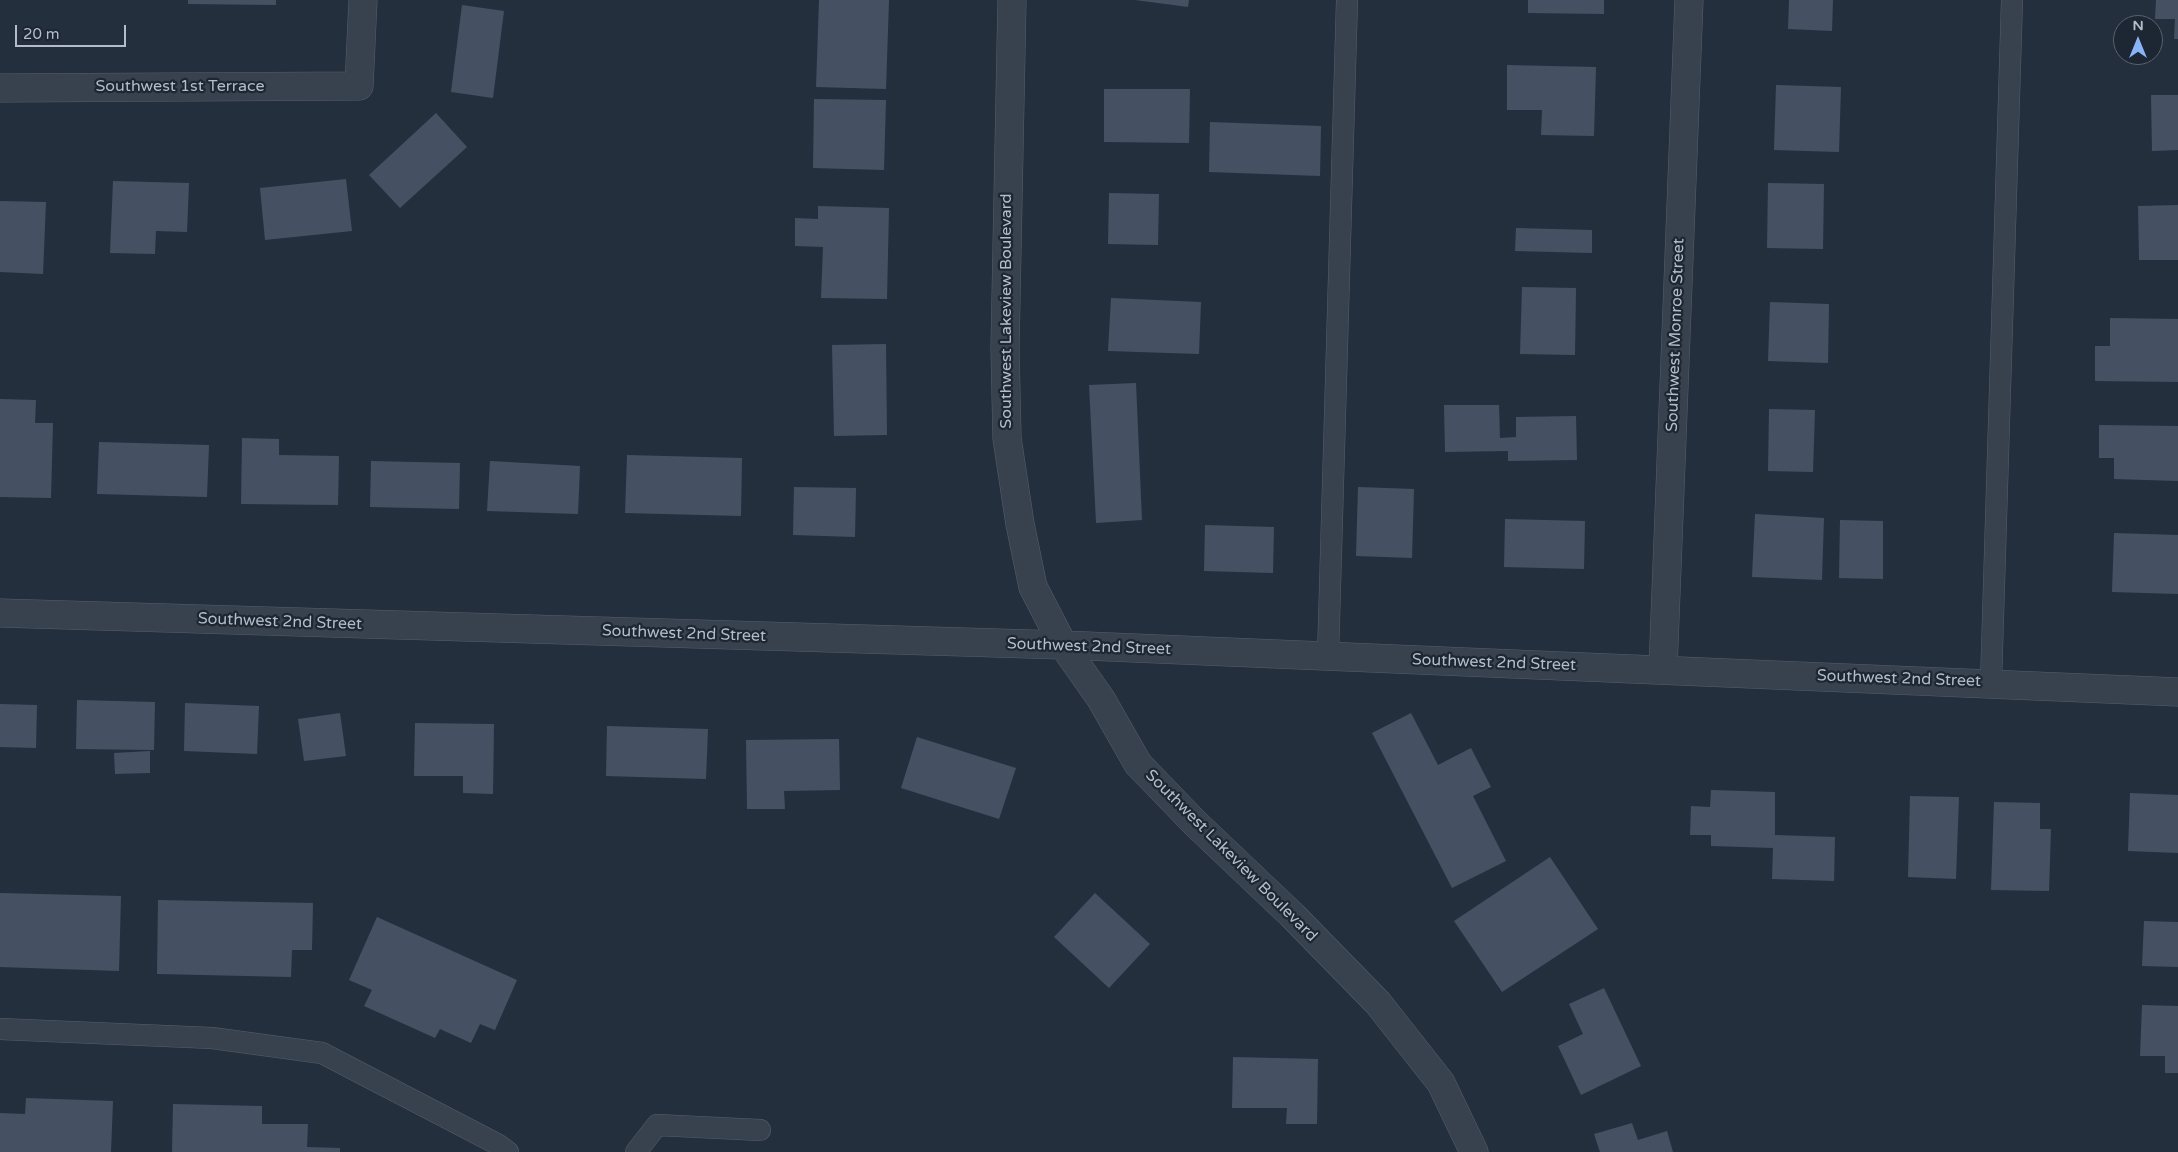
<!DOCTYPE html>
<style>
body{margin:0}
#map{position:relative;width:2178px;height:1152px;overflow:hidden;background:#242f3e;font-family:"Varela Round",sans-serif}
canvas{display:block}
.north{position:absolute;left:2113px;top:15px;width:50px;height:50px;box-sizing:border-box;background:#1d2633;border:1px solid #59626f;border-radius:50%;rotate:0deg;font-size:14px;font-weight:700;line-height:20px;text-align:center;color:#b4bcc9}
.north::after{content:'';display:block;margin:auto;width:18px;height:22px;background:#8ab4f8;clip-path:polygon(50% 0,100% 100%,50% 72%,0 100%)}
.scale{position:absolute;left:15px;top:25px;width:111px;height:22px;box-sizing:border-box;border:2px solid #b4bcc9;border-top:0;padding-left:6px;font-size:15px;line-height:18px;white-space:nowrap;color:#b4bcc9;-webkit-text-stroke:4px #1d2633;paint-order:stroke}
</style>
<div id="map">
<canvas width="2178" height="1152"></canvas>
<div class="north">N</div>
<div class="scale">20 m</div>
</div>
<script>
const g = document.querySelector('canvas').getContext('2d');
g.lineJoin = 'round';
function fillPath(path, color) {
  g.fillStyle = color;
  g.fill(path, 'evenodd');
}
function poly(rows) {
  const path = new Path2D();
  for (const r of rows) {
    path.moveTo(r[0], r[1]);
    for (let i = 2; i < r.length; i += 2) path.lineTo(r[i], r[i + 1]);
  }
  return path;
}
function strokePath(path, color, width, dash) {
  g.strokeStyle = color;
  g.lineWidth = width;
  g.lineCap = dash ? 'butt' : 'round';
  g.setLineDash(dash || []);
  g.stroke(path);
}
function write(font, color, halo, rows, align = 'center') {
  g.font = font + ' "Varela Round",sans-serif';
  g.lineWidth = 4.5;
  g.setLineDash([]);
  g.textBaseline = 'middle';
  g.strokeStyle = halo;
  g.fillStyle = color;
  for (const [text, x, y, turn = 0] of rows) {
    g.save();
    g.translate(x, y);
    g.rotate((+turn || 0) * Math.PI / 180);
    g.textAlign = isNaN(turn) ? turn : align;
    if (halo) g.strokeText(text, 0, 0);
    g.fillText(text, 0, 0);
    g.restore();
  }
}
fillPath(poly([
 [188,0,276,0,276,5,188,4],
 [819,0,889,0,886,89,816,87],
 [1135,0,1189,0,1188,7],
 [1528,0,1604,0,1604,14,1528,13],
 [1789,0,1833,0,1832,31,1788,29],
 [2156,0,2178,0,2178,39,2174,39,2175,19,2155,19],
 [462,5,504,11,493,98,451,92],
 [1507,65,1596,67,1594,136,1541,135,1542,110,1507,110],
 [1776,85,1841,87,1839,152,1774,150],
 [1104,89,1190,89,1189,143,1104,142],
 [2151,95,2178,95,2178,150,2152,151],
 [814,99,886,100,884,170,813,168],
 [436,113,467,147,400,208,369,175],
 [1210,122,1321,126,1320,176,1209,172],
 [346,179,352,231,265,240,260,188],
 [113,181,189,183,187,232,156,231,155,254,110,253],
 [1768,183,1824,184,1823,249,1767,248],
 [1109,193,1159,194,1158,245,1108,244],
 [0,201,46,202,43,274,0,272],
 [2178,205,2178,260,2139,260,2138,206],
 [818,206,889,208,887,299,821,298,823,247,795,246,795,218,818,219],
 [1516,228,1592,230,1592,253,1515,251],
 [1522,287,1576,288,1575,355,1520,354],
 [1111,298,1201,302,1199,354,1108,351],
 [1770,302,1829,304,1828,363,1768,361],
 [2110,318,2178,319,2178,382,2095,381,2095,346,2110,346],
 [886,344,887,435,834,436,832,345],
 [1136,383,1142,520,1096,523,1089,385],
 [0,399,36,400,35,423,53,423,51,498,0,497],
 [1444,405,1499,405,1500,438,1516,437,1516,417,1576,416,1577,460,1508,461,1508,451,1445,452],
 [1769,409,1815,410,1813,472,1768,471],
 [2099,425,2178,426,2178,481,2114,479,2114,458,2099,458],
 [242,438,279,439,279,455,339,456,338,505,241,504],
 [99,442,209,445,207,497,97,494],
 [627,455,742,458,741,516,625,513],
 [371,461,460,463,459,509,370,507],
 [490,461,580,466,578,514,487,511],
 [794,487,856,488,855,537,793,535],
 [1358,487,1414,489,1412,558,1356,556],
 [1755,514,1824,518,1822,580,1752,577],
 [1505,519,1585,521,1584,569,1504,567],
 [1840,520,1883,521,1883,579,1839,578],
 [1205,525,1274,527,1273,573,1204,571],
 [2114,533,2178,535,2178,594,2112,592],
 [77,700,155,702,154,750,76,749],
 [185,703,259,706,257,754,184,751],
 [0,704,37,705,36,748,0,747],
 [340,713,346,756,304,761,298,719],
 [1411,713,1438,765,1471,748,1491,787,1473,796,1506,861,1452,888,1372,733],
 [415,723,494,724,493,794,463,793,463,776,414,776],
 [607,726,708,729,706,779,606,776],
 [917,737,1016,768,999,819,901,788],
 [839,739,840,790,784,791,785,809,747,809,746,740],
 [150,751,150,773,115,774,114,753],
 [1711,790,1775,792,1775,835,1835,837,1834,881,1772,879,1773,848,1711,846,1711,835,1690,835,1691,806,1710,807],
 [2130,793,2178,795,2178,853,2128,851],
 [1910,796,1959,797,1956,879,1908,877],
 [1994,802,2040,803,2040,829,2051,829,2049,891,1991,890],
 [1550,857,1598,929,1502,992,1454,921],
 [0,893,121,896,119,971,0,967],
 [1095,893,1150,944,1109,988,1054,937],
 [158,900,313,903,312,950,292,950,291,977,157,974],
 [377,917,517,980,495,1030,480,1024,471,1043,440,1029,435,1038,364,1006,372,990,349,980],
 [2144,921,2178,922,2178,967,2142,966],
 [1604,988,1641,1066,1581,1095,1558,1046,1583,1034,1569,1004],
 [2142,1005,2178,1006,2178,1073,2165,1073,2165,1056,2140,1056],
 [1233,1057,1318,1059,1317,1124,1286,1124,1287,1108,1232,1108],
 [26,1098,113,1101,111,1152,0,1152,0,1113,25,1114],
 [173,1104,262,1106,262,1124,308,1124,307,1147,340,1148,340,1152,172,1152],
 [1632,1123,1638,1140,1667,1131,1673,1152,1600,1152,1594,1134]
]), '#455162');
const lane = poly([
 [1328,656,1347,0],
 [1991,682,2012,0],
 [0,1029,212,1038,322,1053,497,1144,508,1152],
 [636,1152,657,1125,760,1130]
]);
const street = poly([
 [1012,0,1005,348,1007,438,1020,524,1033,587,1063,645,1101,699,1138,764,1195,823,1293,916,1378,1003,1441,1083,1474,1152],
 [0,88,359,86,363,0],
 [0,613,1063,645,2178,692],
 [1663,669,1689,0]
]);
strokePath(lane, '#565f6c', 22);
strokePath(street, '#565f6c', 29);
strokePath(lane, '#38414e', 21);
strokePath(street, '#38414e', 28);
write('16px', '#b4bcc9', '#1d2633', [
 ["Southwest 1st Terrace",180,87],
 ["Southwest Lakeview Boulevard",1007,311,-90],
 ["Southwest Monroe Street",1676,335,-88],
 ["Southwest 2nd Street",280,622,2],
 ["Southwest 2nd Street",684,634,2],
 ["Southwest 2nd Street",1089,647,2],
 ["Southwest 2nd Street",1494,663,2],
 ["Southwest 2nd Street",1899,679,2],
 ["Southwest Lakeview Boulevard",1231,856,45]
]);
</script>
